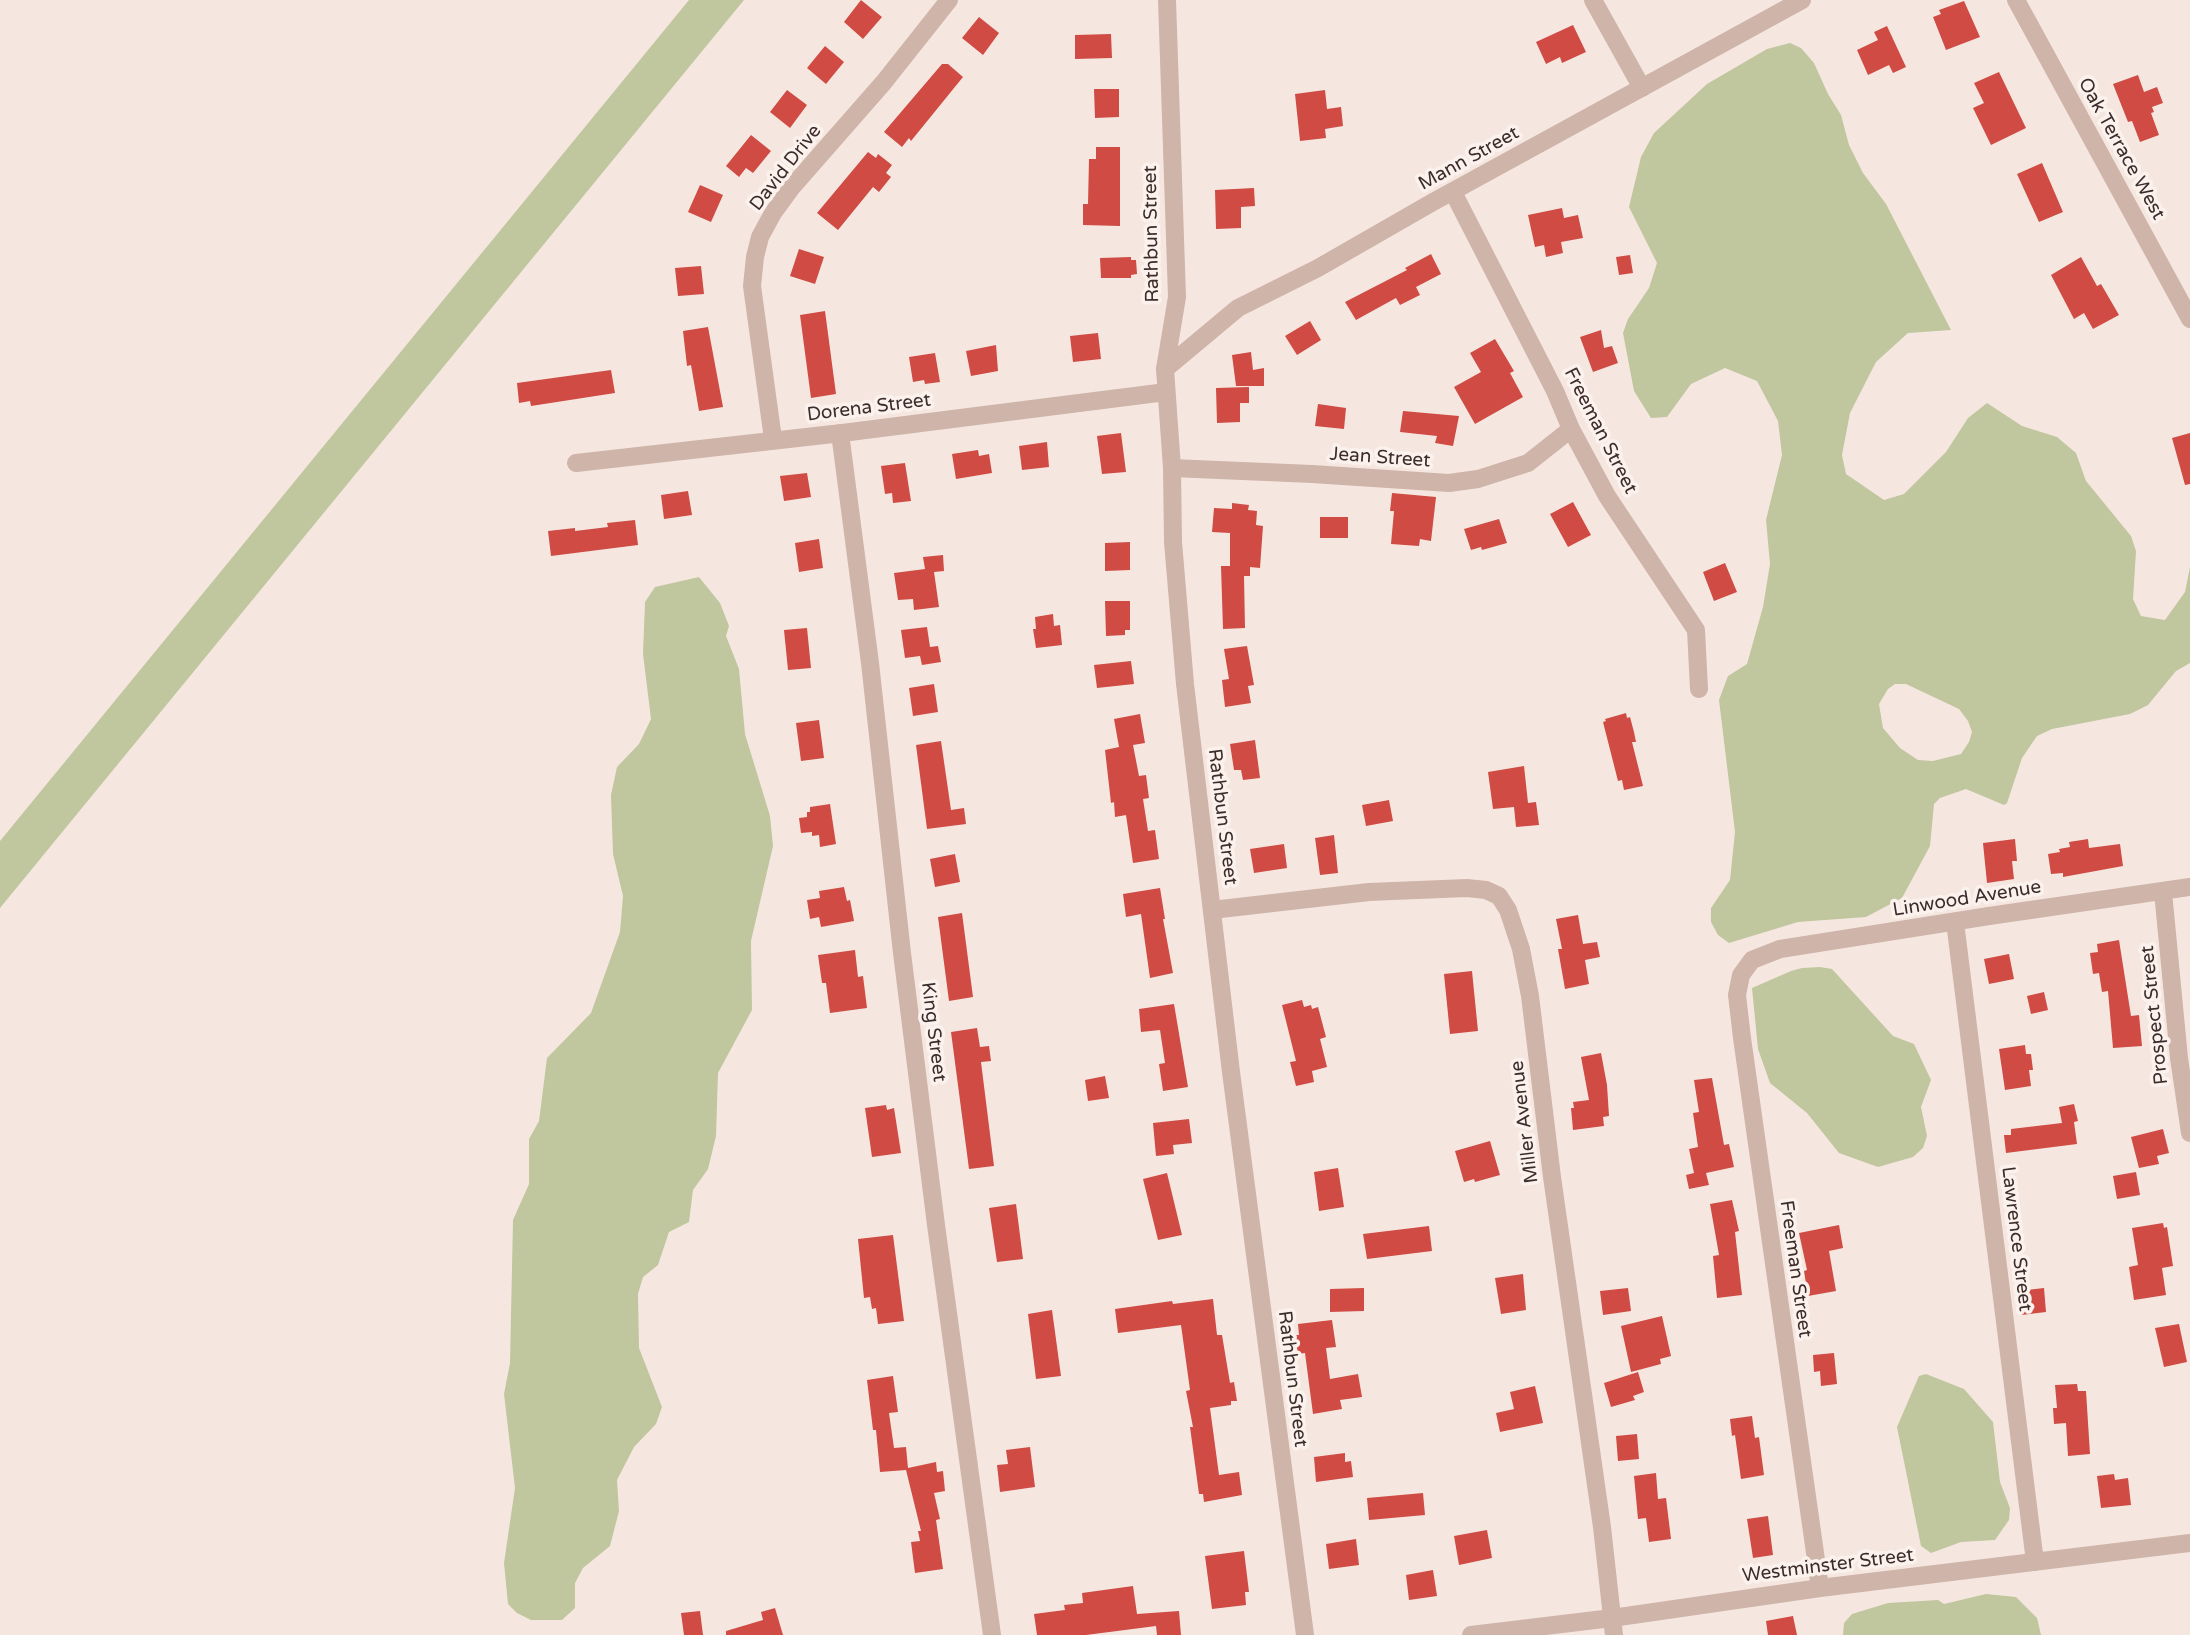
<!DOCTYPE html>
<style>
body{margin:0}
canvas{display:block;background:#f5e7e0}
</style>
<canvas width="2190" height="1635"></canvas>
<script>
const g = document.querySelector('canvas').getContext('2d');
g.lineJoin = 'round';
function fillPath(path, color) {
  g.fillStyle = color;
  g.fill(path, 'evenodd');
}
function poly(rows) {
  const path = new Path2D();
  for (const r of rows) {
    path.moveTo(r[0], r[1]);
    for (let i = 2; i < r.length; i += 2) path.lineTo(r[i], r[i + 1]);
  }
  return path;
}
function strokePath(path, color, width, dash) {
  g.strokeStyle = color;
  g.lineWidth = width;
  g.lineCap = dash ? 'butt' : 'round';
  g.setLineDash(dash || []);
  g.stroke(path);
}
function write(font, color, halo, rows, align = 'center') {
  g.font = font + ' "Varela Round",sans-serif';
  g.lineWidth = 7;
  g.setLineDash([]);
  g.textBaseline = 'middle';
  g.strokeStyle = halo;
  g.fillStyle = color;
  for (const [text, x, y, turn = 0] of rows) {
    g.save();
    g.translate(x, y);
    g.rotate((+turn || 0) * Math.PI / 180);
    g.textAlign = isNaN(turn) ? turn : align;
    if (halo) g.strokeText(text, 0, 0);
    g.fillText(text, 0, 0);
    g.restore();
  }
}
fillPath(poly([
 [689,0,744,0,0,908,0,841],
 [1790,43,1801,48,1814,63,1828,94,1841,115,1849,145,1863,173,1886,204,1951,330,1908,333,1876,362,1850,413,1842,455,1846,474,1884,500,1904,494,1946,452,1968,418,1987,403,2022,426,2057,437,2076,453,2086,481,2131,536,2136,551,2133,599,2141,616,2165,620,2185,592,2190,567,2190,663,2176,671,2148,705,2130,714,2052,729,2037,736,2022,758,2007,803,2004,805,1966,789,1940,798,1934,804,1930,846,1902,898,1866,917,1798,922,1729,943,1718,935,1711,922,1711,908,1730,880,1735,832,1719,700,1728,676,1747,664,1763,607,1770,564,1766,520,1782,455,1778,421,1757,381,1725,368,1691,384,1667,417,1651,418,1634,391,1623,333,1628,319,1649,288,1657,263,1629,207,1641,157,1654,133,1707,84,1767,49],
 [1895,684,1906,684,1959,709,1968,721,1972,732,1969,742,1961,754,1933,761,1918,760,1900,748,1883,728,1879,704,1888,689],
 [699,577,720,603,729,626,726,636,739,669,745,734,770,816,773,846,751,941,752,1010,718,1073,716,1136,708,1169,693,1190,689,1222,669,1232,658,1265,643,1277,638,1294,639,1348,662,1407,656,1424,634,1447,617,1480,619,1511,610,1546,583,1568,575,1583,575,1608,562,1620,531,1620,517,1613,508,1604,504,1563,515,1488,504,1394,510,1363,513,1220,529,1184,529,1139,539,1121,547,1058,591,1013,620,932,623,896,613,854,611,795,617,767,639,744,651,719,643,654,645,602,655,587],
 [1820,967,1832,969,1893,1036,1914,1044,1931,1080,1921,1107,1927,1136,1923,1148,1913,1157,1878,1167,1839,1153,1807,1113,1770,1083,1758,1049,1752,988,1791,971,1802,968],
 [1926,1374,1964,1389,1993,1422,2000,1482,2010,1508,2009,1520,1995,1540,1961,1542,1931,1553,1921,1546,1897,1427,1919,1376],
 [1986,1594,2016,1597,2037,1618,2041,1635,1843,1635,1844,1623,1852,1614,1888,1603,1938,1600,1944,1604]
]), '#c0c69e');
fillPath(poly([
 [861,0,882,17,863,39,844,22],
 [1964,1,1980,37,1946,50,1933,17,1941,14,1939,10],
 [979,17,999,33,983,55,962,38],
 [1573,25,1586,52,1562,63,1560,57,1546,64,1536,42],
 [1887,26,1906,67,1893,73,1889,65,1868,75,1857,50,1878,40,1874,32],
 [1111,34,1112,58,1075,59,1075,35],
 [825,46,844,62,826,84,807,68],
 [942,64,948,64,963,77,911,141,909,138,902,147,884,132],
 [1999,72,2026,128,1991,145,1973,108,1984,103,1974,83],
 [2138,75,2144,92,2157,87,2163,103,2152,107,2154,112,2151,113,2159,135,2140,142,2132,121,2128,122,2113,84],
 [1094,89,1119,89,1119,117,1095,118],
 [787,90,807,105,790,128,770,112],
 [1325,90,1327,109,1341,107,1343,126,1325,129,1326,138,1300,141,1295,94],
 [751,135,771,151,753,173,746,168,739,177,726,166],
 [1096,147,1120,147,1120,226,1083,225,1083,204,1088,204,1089,159,1096,159],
 [868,152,876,158,878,154,892,165,886,173,891,177,879,192,873,187,838,230,817,213],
 [2042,163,2063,212,2039,222,2017,174],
 [700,185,723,195,711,222,688,212],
 [1254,188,1255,206,1241,207,1241,228,1216,229,1215,190],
 [1562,208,1564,218,1578,215,1583,238,1561,242,1563,253,1546,257,1544,245,1535,247,1528,215],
 [799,249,824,257,815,284,790,276],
 [1431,254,1441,274,1416,287,1420,295,1400,305,1396,298,1356,320,1345,302,1407,270,1405,268],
 [1630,255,1633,273,1619,275,1616,257],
 [1131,257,1131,260,1136,260,1137,274,1131,275,1131,278,1101,278,1100,258],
 [2081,257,2097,286,2101,284,2119,315,2093,329,2084,313,2074,319,2051,275],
 [701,266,704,294,678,296,675,268],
 [825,311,836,394,811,398,800,315],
 [1310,321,1321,340,1297,355,1285,336],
 [708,327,723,407,699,411,691,365,687,366,683,331],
 [1601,330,1604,348,1612,346,1618,363,1593,372,1580,337],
 [1098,333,1101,359,1073,362,1070,336],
 [1495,339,1514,371,1510,373,1523,397,1475,424,1454,387,1481,372,1470,353],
 [996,345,998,371,971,376,966,351],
 [1251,352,1253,370,1264,368,1264,386,1236,386,1232,355],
 [935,353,940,382,925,384,924,380,913,382,909,357],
 [611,370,615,393,531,406,530,401,519,403,517,383],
 [1249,387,1249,403,1240,403,1240,422,1217,423,1216,388],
 [1318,404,1346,408,1344,429,1315,426],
 [1403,411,1459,416,1453,446,1435,443,1437,436,1400,432],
 [1121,433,1126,472,1102,474,1097,436],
 [2190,433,2190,484,2185,485,2172,438],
 [1047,442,1049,467,1022,470,1019,446],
 [978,450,979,456,989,454,992,473,956,479,952,454],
 [905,463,911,501,893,503,892,493,885,494,881,466],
 [807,473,811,497,784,501,780,476],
 [688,491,692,515,664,519,661,495],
 [1392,493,1436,497,1431,541,1420,539,1419,546,1391,544,1394,511,1390,511],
 [1573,502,1591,535,1568,547,1550,514],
 [1232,503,1249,505,1248,510,1257,511,1256,525,1263,526,1260,568,1250,567,1250,576,1244,576,1245,628,1223,629,1221,566,1230,566,1230,533,1212,532,1214,508,1232,509],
 [1320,517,1348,517,1348,538,1320,538],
 [1499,519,1507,543,1482,550,1481,547,1471,550,1464,529],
 [635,520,638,545,551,556,548,531,575,528,575,531,608,527,607,523],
 [819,539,823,568,799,572,795,543],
 [1130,542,1130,570,1105,571,1105,543],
 [943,555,944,571,934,572,939,607,914,610,913,599,898,600,894,573,925,569,923,557],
 [1725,563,1737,592,1714,601,1703,572],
 [1105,601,1130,601,1130,630,1125,630,1125,635,1106,636],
 [1053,614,1054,626,1060,625,1062,645,1036,648,1033,629,1036,629,1035,617],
 [927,627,930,647,938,646,941,662,922,665,920,656,905,658,901,630],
 [807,628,811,668,788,670,784,630],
 [1247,646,1254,685,1248,686,1251,703,1225,707,1222,680,1229,679,1224,649],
 [1131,661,1134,684,1097,688,1094,665],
 [934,684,938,712,913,716,909,688],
 [1626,713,1627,718,1630,717,1634,732,1636,742,1632,742,1643,786,1624,790,1622,780,1618,781,1603,722,1606,721,1605,719],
 [1140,714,1145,743,1133,745,1139,776,1146,775,1149,798,1143,799,1148,831,1155,830,1159,859,1133,863,1126,815,1115,817,1114,802,1111,803,1105,750,1119,747,1114,719],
 [819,720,824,758,801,761,796,723],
 [1255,740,1260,778,1243,780,1241,770,1234,770,1230,744],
 [941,741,951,810,964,808,966,824,927,829,916,745],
 [1524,766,1528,803,1536,802,1539,825,1516,827,1514,807,1493,809,1488,772],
 [1389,800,1393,821,1366,826,1362,805],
 [830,804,836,844,820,847,819,835,812,836,812,832,801,833,799,818,807,817,807,812,810,812,810,807],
 [1334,835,1338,873,1320,875,1315,838],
 [2015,839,2017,861,2012,861,2014,879,1987,883,1983,843],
 [2088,839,2089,848,2120,844,2123,866,2063,877,2063,873,2051,874,2048,854,2060,852,2059,849,2070,847,2069,842],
 [1284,844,1287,868,1254,873,1250,849],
 [955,854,960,882,935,887,930,859],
 [844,887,847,901,850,900,854,921,821,927,819,917,810,919,807,900,820,898,819,891],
 [1160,888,1165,919,1163,919,1173,973,1150,978,1141,914,1126,917,1123,894],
 [962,913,973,997,949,1001,938,917],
 [1578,915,1583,944,1597,942,1600,957,1585,960,1589,984,1565,989,1558,949,1562,949,1556,919],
 [2119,940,2131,1016,2139,1015,2142,1046,2113,1048,2108,991,2102,992,2099,973,2093,974,2090,953,2098,952,2097,944],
 [855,950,858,977,863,976,867,1008,830,1013,826,983,822,983,818,955],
 [2009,954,2014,979,1989,984,1984,959],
 [1472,971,1478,1031,1450,1034,1444,974],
 [2044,992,2048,1010,2031,1014,2027,996],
 [1302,1000,1304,1007,1311,1005,1312,1009,1318,1007,1326,1037,1320,1039,1327,1067,1312,1071,1314,1082,1296,1086,1290,1062,1296,1061,1282,1005],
 [1174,1004,1188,1087,1163,1091,1159,1064,1165,1063,1160,1030,1141,1032,1139,1009],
 [977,1028,980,1047,989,1046,991,1061,981,1062,994,1166,969,1169,951,1032],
 [2025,1045,2026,1054,2031,1054,2033,1070,2029,1070,2031,1086,2005,1090,1999,1049],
 [1601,1053,1607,1085,1609,1116,1603,1117,1604,1126,1573,1130,1571,1108,1574,1108,1573,1102,1589,1100,1581,1057],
 [1105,1076,1109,1098,1088,1101,1085,1080],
 [1712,1078,1724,1145,1729,1144,1734,1167,1706,1173,1709,1185,1689,1189,1686,1175,1694,1173,1689,1149,1698,1147,1693,1113,1699,1112,1694,1080],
 [2074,1104,2078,1121,2074,1122,2077,1144,2006,1153,2004,1135,2011,1135,2011,1129,2062,1123,2059,1107],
 [886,1105,887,1110,894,1108,901,1153,872,1157,865,1108],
 [1189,1119,1192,1143,1173,1145,1174,1154,1156,1156,1153,1123],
 [2163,1129,2169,1153,2157,1156,2159,1164,2139,1168,2131,1137],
 [1490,1141,1500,1175,1475,1182,1474,1179,1464,1182,1455,1151],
 [1338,1168,1344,1207,1319,1211,1314,1172],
 [2136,1172,2140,1195,2117,1199,2113,1176],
 [1167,1173,1182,1235,1158,1240,1143,1179],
 [1732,1200,1739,1231,1735,1232,1742,1295,1717,1298,1713,1256,1719,1255,1710,1204],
 [1016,1204,1023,1259,997,1262,989,1208],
 [2163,1223,2164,1228,2167,1227,2173,1266,2162,1268,2166,1295,2134,1300,2129,1267,2138,1265,2132,1228],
 [1839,1225,1843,1248,1829,1251,1836,1291,1808,1296,1804,1271,1807,1270,1799,1233],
 [1429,1226,1432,1251,1367,1259,1363,1234],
 [893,1235,904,1321,878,1324,876,1308,872,1309,870,1297,864,1298,858,1239],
 [1523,1274,1526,1310,1501,1314,1495,1278],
 [1364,1288,1364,1311,1330,1312,1330,1289],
 [1628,1288,1631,1311,1603,1315,1600,1291],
 [2044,1288,2046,1312,2021,1315,2018,1291],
 [1213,1299,1217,1335,1222,1335,1230,1383,1234,1382,1237,1401,1231,1401,1231,1405,1210,1408,1219,1475,1239,1472,1242,1495,1204,1502,1203,1494,1199,1494,1190,1427,1193,1427,1186,1391,1190,1390,1181,1325,1118,1333,1115,1309,1172,1301,1173,1304],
 [1052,1310,1061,1376,1036,1379,1028,1314],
 [1662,1316,1671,1356,1660,1359,1661,1364,1631,1372,1621,1326],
 [1332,1320,1336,1347,1326,1348,1330,1379,1358,1374,1362,1397,1340,1400,1342,1409,1313,1414,1305,1353,1298,1354,1295,1335,1299,1335,1298,1324],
 [2179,1324,2187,1362,2164,1367,2155,1328],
 [1834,1353,1837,1384,1821,1386,1820,1371,1814,1372,1813,1355],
 [1638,1372,1644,1392,1633,1396,1635,1400,1611,1407,1604,1383],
 [893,1376,898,1412,889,1413,894,1448,906,1447,908,1468,936,1462,937,1472,943,1471,945,1491,934,1493,940,1519,936,1520,943,1569,915,1573,911,1542,920,1541,918,1531,921,1531,906,1470,880,1472,876,1430,873,1430,867,1380],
 [2077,1384,2078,1391,2086,1391,2090,1454,2068,1456,2066,1423,2054,1424,2053,1408,2057,1408,2055,1385],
 [1535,1386,1543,1423,1500,1432,1496,1413,1514,1409,1510,1392],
 [1752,1416,1755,1438,1759,1437,1764,1475,1741,1479,1735,1435,1732,1436,1730,1419],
 [1637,1434,1639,1459,1618,1461,1616,1436],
 [1030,1447,1035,1487,1000,1492,997,1465,1008,1464,1006,1450],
 [1345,1453,1345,1462,1351,1461,1353,1477,1316,1482,1314,1457],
 [1656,1473,1658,1499,1666,1498,1671,1539,1649,1542,1646,1518,1638,1519,1634,1476],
 [2114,1474,2115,1480,2128,1478,2131,1505,2101,1508,2097,1476],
 [1423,1493,1425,1515,1369,1520,1367,1498],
 [1768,1516,1773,1555,1753,1558,1747,1519],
 [1487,1530,1492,1558,1459,1565,1454,1536],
 [1356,1539,1359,1565,1329,1569,1326,1544],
 [1244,1551,1249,1592,1245,1592,1246,1605,1212,1609,1205,1556],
 [1433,1570,1437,1596,1409,1600,1406,1575],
 [1133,1586,1137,1614,1179,1611,1181,1635,1157,1635,1156,1626,1086,1635,1037,1635,1034,1614,1065,1610,1064,1605,1083,1603,1082,1593],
 [775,1608,783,1635,726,1635,726,1631,763,1620,761,1612],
 [700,1611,703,1635,684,1635,681,1613],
 [1793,1616,1797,1635,1768,1635,1766,1621]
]), '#cf4b44');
strokePath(poly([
 [1593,0,1642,88],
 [2016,0,2190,319],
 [1453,192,1555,391,1571,429,1607,496,1696,630,1699,689],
 [1165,369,1177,297,1167,0],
 [840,433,870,663,902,953,936,1225,992,1635],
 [773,439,752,286,755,257,760,237,773,213,792,187,884,82,949,0],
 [576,463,842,433,1166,392],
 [1172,468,1312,474,1449,483,1478,479,1528,463,1571,429],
 [2163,892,2179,1058,2190,1133],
 [1212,910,1369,892,1467,888,1486,890,1499,896,1508,910,1521,949,1530,996,1552,1177,1602,1527,1614,1635],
 [1955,922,2035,1562],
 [1820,1588,1742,1038,1737,995,1741,975,1752,960,1780,949,1989,916,2190,887],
 [1471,1635,1612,1618,1820,1588,2190,1543]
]), '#cfb4aa', 18);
strokePath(poly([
 [1305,1635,1231,1072,1185,684,1173,542,1172,468,1165,369,1238,308,1318,268,1433,202,1802,0]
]), '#cfb4aa', 18);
write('19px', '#3c2c2a', '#fcf2ed', [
 ["Oak Terrace West",2121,149,61],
 ["Mann Street",1469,159,-29],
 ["David Drive",786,168,-52],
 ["Rathbun Street",1152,234,-91],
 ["Dorena Street",869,408,-7],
 ["Freeman Street",1600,431,63],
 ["Jean Street",1380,458,4],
 ["Rathbun Street",1222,817,83],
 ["Linwood Avenue",1967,899,-9],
 ["Prospect Street",2155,1015,-96],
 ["King Street",933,1032,83],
 ["Miller Avenue",1525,1122,-97],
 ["Lawrence Street",2016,1239,83],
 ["Freeman Street",1795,1269,82],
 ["Rathbun Street",1292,1379,83],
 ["Westminster Street",1828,1566,-7]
]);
</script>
